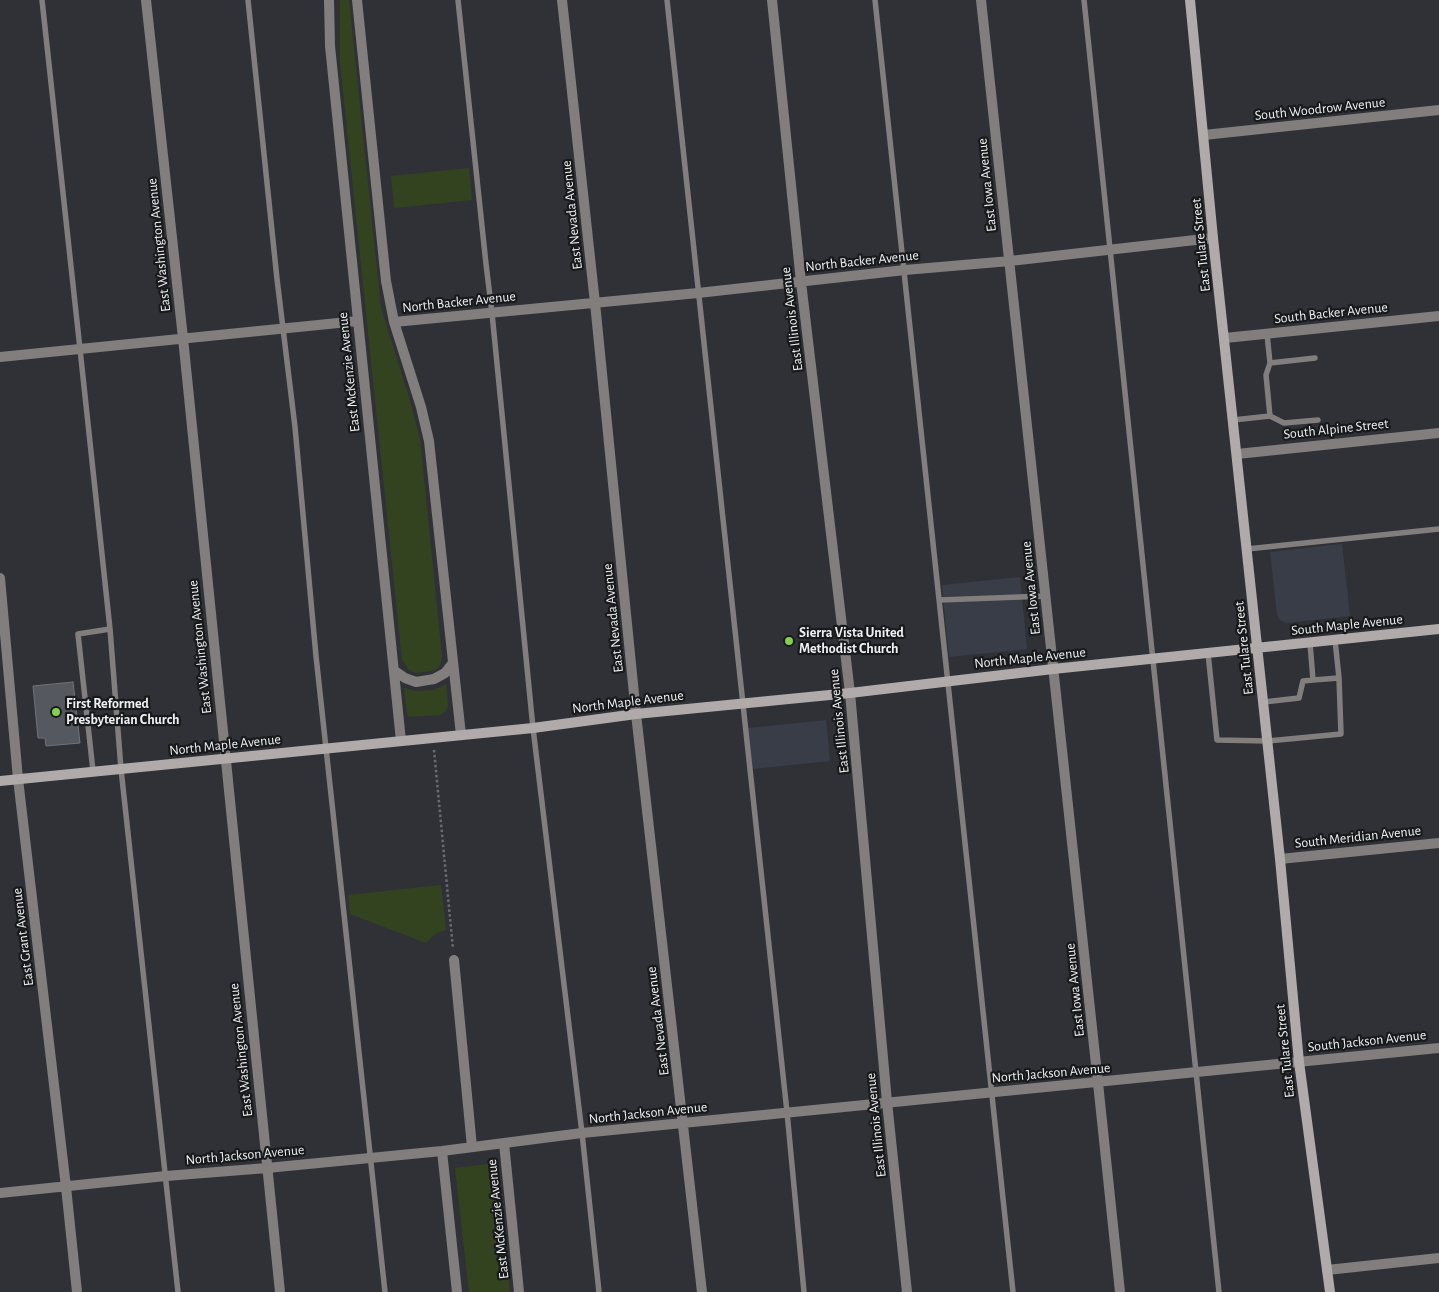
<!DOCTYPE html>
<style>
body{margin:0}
canvas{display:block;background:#2f3136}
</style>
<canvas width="1439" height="1292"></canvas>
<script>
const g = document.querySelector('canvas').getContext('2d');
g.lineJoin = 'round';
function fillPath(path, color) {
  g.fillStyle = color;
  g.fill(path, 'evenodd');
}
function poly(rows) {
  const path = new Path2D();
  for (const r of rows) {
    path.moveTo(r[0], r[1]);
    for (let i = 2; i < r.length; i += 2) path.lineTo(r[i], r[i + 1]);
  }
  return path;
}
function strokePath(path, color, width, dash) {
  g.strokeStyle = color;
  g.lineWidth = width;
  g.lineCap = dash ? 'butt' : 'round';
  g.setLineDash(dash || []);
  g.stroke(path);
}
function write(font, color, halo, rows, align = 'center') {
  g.font = font + ' "Alegreya Sans",sans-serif';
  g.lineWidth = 4.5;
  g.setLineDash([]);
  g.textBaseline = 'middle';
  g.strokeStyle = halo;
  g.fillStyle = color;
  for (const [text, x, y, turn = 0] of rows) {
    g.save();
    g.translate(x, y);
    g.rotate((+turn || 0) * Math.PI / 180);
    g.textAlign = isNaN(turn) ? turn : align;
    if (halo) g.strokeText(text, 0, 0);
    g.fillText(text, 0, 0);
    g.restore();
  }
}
fillPath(poly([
 [1342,544,1350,616,1286,623,1280,620,1277,615,1270,552],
 [1020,577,1027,649,949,657,942,585],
 [826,720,830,761,752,769,748,728]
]), '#383d47');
fillPath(poly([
 [340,0,349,0,381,308,408,394,420,439,442,657,440,665,437,669,432,671,415,673,409,670,402,660,340,62],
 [469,168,472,200,394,208,391,176],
 [446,684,448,706,445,712,440,715,409,717,407,714,404,688,416,691,434,690],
 [441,885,446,930,435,934,426,943,350,914,348,895],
 [496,1163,510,1292,469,1292,455,1168]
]), '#334320');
const building = poly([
 [73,682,80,743,46,746,45,738,38,738,33,686,73,682]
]);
fillPath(building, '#55585e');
strokePath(building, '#6f7278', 1);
strokePath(poly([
 [434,750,453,949]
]), '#6a6b70', 2.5, [2.5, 2.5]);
strokePath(poly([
 [42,0,80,349,110,629,121,769,178,1292],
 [248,0,277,279,295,427,316,656,385,1292],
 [458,0,486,264,492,313,533,728,582,1133,599,1292],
 [667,0,787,1112,804,1292],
 [875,0,1013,1292],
 [1084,0,1219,1292],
 [1270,363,1315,358],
 [1270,416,1284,423,1318,420],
 [1233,420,1270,416,1266,375,1270,363,1267,334],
 [1247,549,1439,529],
 [940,600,1046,596],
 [1208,653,1217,740,1268,741,1341,734,1339,678],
 [1313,680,1339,678,1335,640],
 [1264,702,1299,698,1303,681,1313,680,1310,643],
 [93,771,78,634,110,629]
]), '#827e7e', 5.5);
strokePath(poly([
 [146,0,183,338,280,1292],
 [329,0,330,46,401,741],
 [357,0,386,281,394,322,421,407,429,441,461,735],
 [562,0,595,303,636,714,702,1292],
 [772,0,801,282,850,693,887,1102,907,1292],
 [981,0,1098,1083,1120,1292],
 [1204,135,1439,110],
 [394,322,698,293,905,270,1010,261,1213,238],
 [1225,338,1439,316],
 [0,357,358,321],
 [1237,454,1439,433],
 [0,578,18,779,66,1187,77,1292],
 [395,671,405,678,416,682,434,679,445,673,452,664],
 [1280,859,1439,843],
 [454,960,472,1147],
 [504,1143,519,1292],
 [442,1151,457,1292],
 [0,1193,166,1176,267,1168,442,1151,582,1133,1439,1048],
 [1327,1270,1439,1258]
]), '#827e7e', 10);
strokePath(poly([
 [1190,0,1213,238,1280,859,1299,1062,1330,1292],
 [0,781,533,728,636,714,850,693,1053,669,1439,629]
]), '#b0aaaa', 10);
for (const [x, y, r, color] of [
 [789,641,5,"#84cf4d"],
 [56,712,5,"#84cf4d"]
]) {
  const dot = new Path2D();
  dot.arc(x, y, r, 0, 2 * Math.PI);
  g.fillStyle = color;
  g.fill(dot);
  strokePath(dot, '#18191b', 2);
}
write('14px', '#eff0f3', '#18191b', [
 ["South Woodrow Avenue",1320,109,-6],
 ["East Iowa Avenue",987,185,-96],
 ["East Nevada Avenue",572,215,-96],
 ["East Washington Avenue",159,245,-96],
 ["East Tulare Street",1201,245,-96],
 ["North Backer Avenue",862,261,-6],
 ["North Backer Avenue",459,302,-6],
 ["South Backer Avenue",1331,313,-6],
 ["East Illinois Avenue",792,319,-97],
 ["East McKenzie Avenue",349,372,-96],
 ["South Alpine Street",1336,429,-6],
 ["East Iowa Avenue",1031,588,-96],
 ["East Nevada Avenue",613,618,-96],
 ["South Maple Avenue",1347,625,-6],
 ["East Washington Avenue",200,647,-96],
 ["East Tulare Street",1244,648,-96],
 ["North Maple Avenue",1030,658,-6],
 ["North Maple Avenue",628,702,-7],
 ["East Illinois Avenue",839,721,-96],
 ["North Maple Avenue",225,745,-6],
 ["South Meridian Avenue",1358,837,-6],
 ["East Grant Avenue",23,937,-97],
 ["East Iowa Avenue",1075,990,-96],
 ["East Nevada Avenue",658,1021,-97],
 ["South Jackson Avenue",1367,1041,-6],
 ["East Washington Avenue",241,1050,-96],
 ["East Tulare Street",1285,1051,-96],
 ["North Jackson Avenue",1051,1073,-5],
 ["North Jackson Avenue",648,1113,-6],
 ["East Illinois Avenue",876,1125,-96],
 ["North Jackson Avenue",245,1155,-5],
 ["East McKenzie Avenue",498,1219,-96]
]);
write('bold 14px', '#eff0f3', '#18191b', [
 ["Sierra Vista United",799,633],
 ["Methodist Church",799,649],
 ["First Reformed",66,704],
 ["Presbyterian Church",66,720]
], 'left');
</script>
